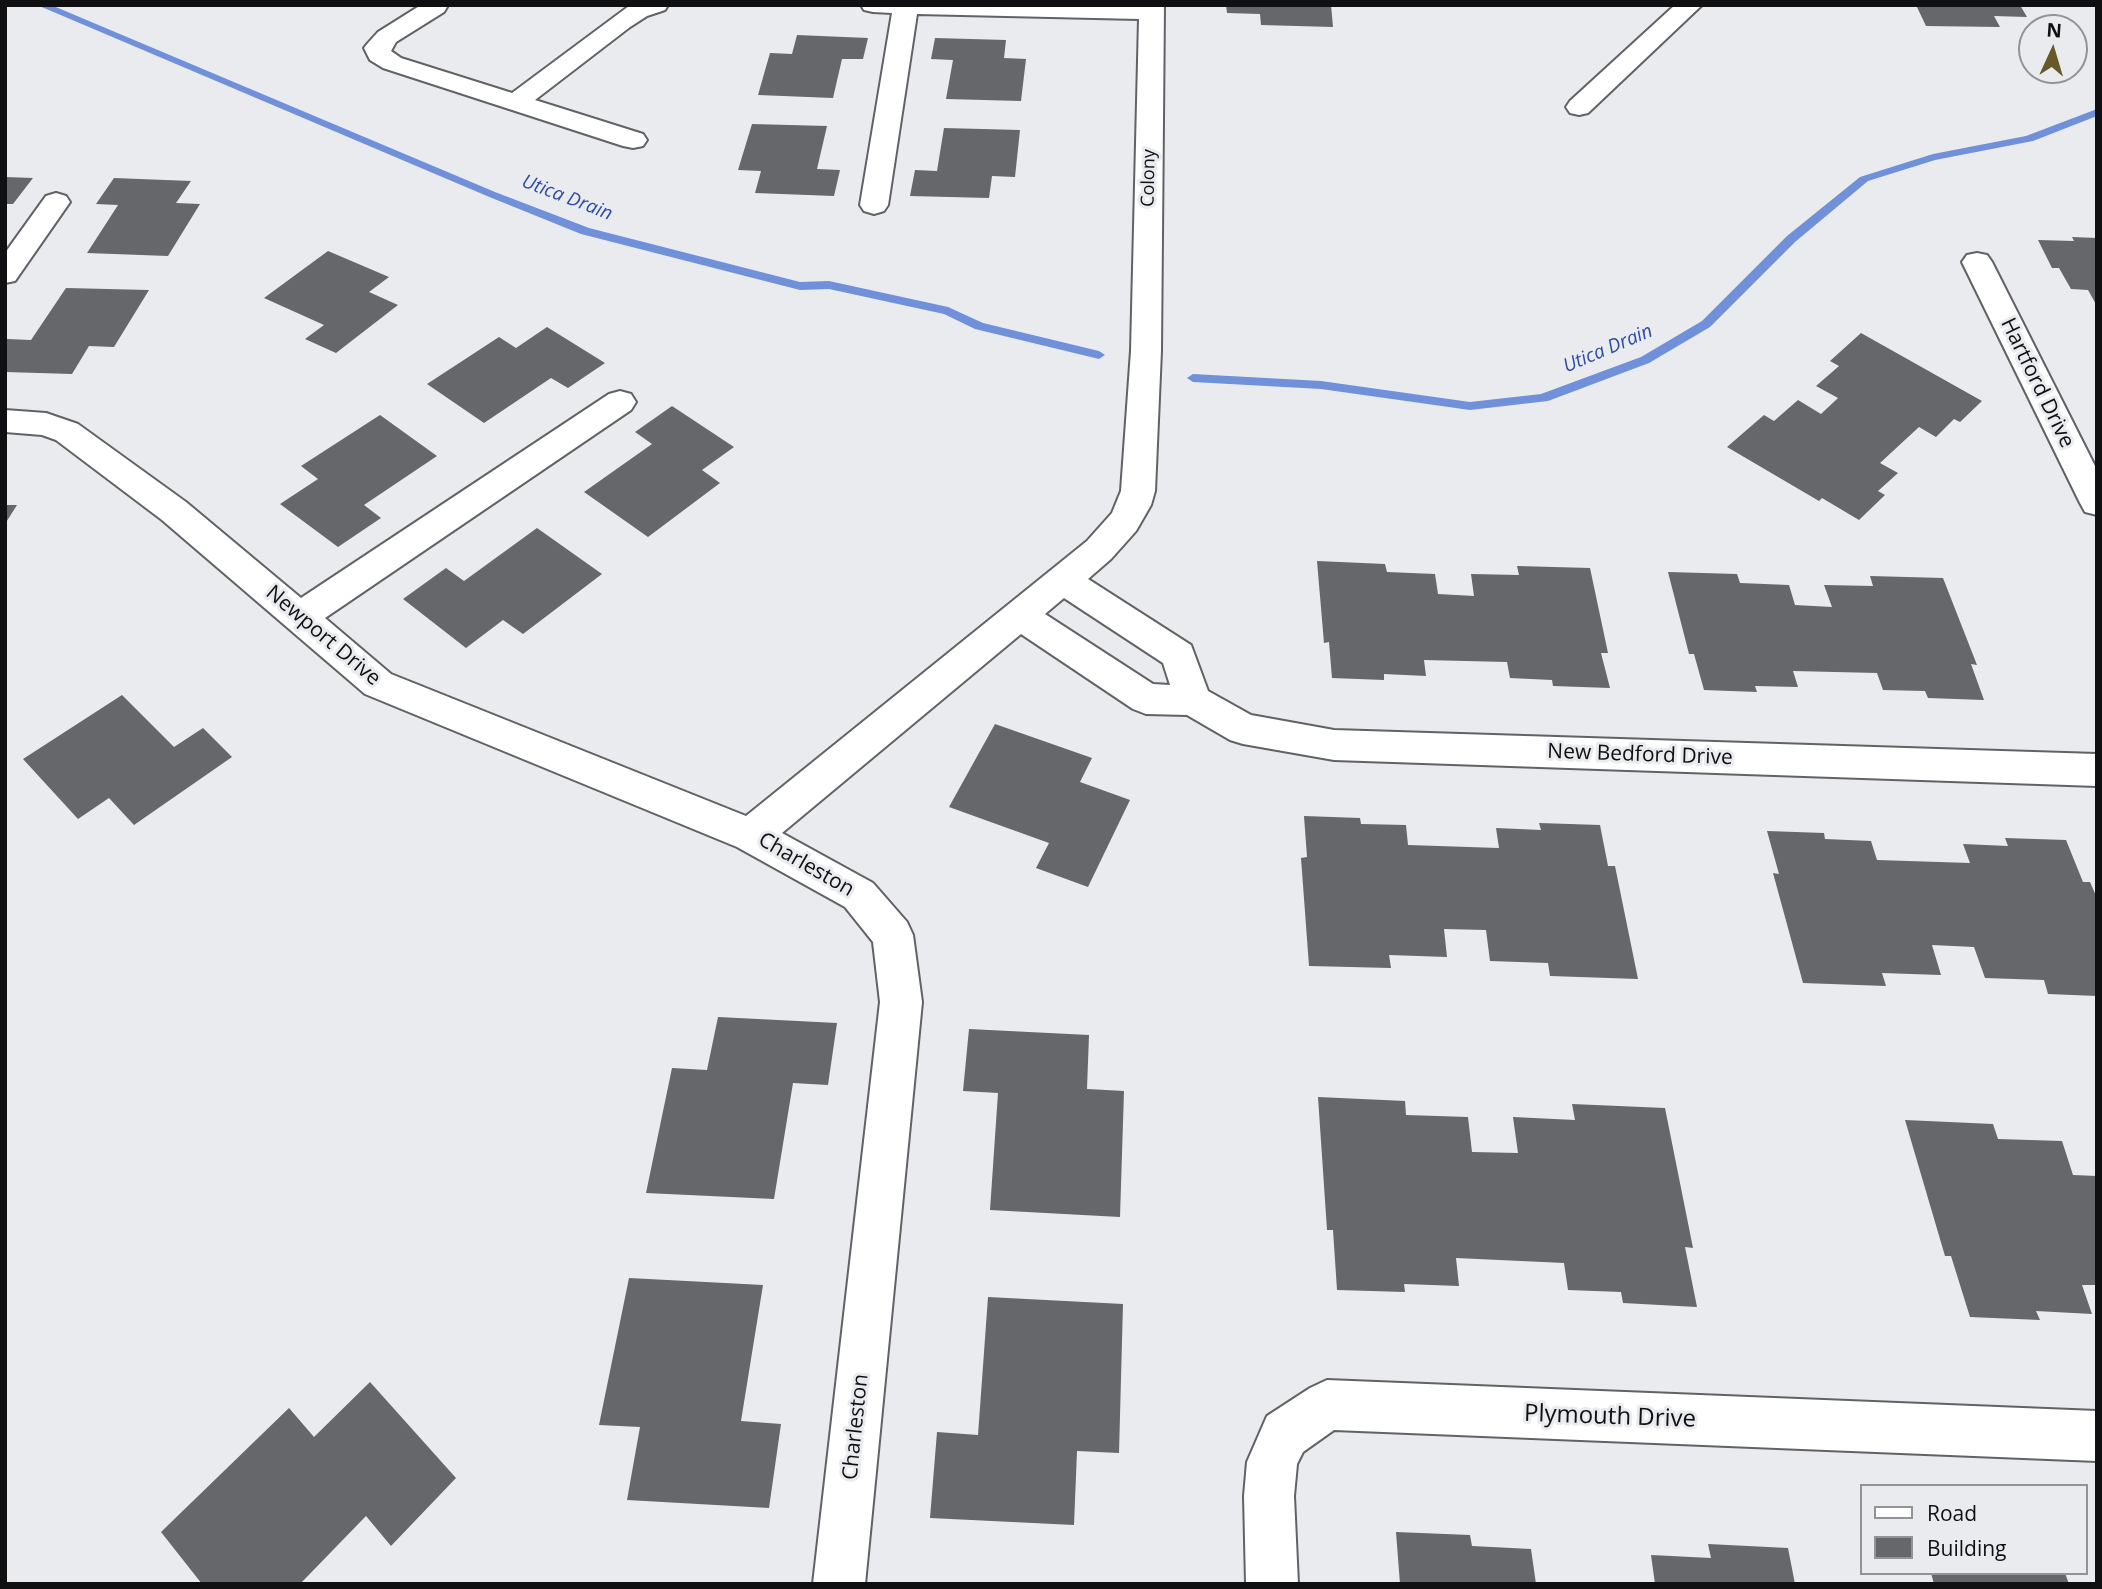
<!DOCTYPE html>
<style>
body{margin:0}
#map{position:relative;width:2102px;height:1589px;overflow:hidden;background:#e9ebef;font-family:"Open Sans",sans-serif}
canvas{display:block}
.frame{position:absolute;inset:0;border:7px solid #101012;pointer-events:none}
.legend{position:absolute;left:1860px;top:1484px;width:228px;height:91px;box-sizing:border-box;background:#e9ebef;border:2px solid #929397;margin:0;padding:9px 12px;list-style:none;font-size:21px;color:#101012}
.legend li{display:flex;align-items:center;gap:14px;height:35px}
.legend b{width:35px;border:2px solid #929397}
.north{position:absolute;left:2018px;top:14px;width:70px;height:70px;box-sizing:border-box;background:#e9ebef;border:2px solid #929397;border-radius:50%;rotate:4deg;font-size:19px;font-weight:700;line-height:28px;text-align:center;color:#101012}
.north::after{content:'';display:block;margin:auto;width:24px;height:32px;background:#665b28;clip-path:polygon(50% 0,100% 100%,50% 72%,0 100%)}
</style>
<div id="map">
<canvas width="2102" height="1589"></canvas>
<div class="frame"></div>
<ul class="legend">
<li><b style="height:9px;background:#fff"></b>Road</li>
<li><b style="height:19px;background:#65676a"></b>Building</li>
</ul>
<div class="north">N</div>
</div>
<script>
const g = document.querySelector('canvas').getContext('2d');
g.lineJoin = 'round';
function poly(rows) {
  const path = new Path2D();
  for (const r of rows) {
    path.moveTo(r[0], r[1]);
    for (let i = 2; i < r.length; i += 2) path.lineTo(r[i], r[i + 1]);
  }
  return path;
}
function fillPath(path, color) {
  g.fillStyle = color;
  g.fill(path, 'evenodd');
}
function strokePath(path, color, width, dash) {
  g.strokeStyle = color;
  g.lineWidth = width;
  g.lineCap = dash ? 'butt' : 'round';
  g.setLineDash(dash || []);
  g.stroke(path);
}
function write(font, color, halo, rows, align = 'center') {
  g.font = font + ' "Open Sans",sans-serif';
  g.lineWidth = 6;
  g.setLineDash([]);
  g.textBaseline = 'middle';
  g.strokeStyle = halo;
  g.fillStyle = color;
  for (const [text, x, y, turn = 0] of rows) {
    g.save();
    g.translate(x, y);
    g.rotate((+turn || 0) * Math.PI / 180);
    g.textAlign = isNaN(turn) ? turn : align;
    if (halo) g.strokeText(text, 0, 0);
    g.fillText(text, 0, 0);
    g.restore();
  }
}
fillPath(poly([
 [37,5,51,5,495,192,589,228,800,282,829,281,948,307,983,323,1099,351,1105,355,1099,359,975,329,944,314,829,289,800,290,581,234,487,196,37,5],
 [2097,109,2097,116,2033,141,1935,160,1868,181,1795,242,1710,327,1649,363,1548,401,1470,410,1321,389,1193,382,1187,378,1193,374,1321,381,1470,402,1541,394,1641,357,1702,321,1787,236,1860,177,1933,154,2026,136,2097,109]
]), '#7090da');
fillPath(poly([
 [1226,5,1331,5,1333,27,1261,25,1260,14,1227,13],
 [1916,5,2020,5,2027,17,1994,16,2000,27,1926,26],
 [797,35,868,38,863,59,842,59,833,98,758,95,770,53,792,54],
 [935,38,1006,40,1004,58,1026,59,1021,101,946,99,953,60,931,59],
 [752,124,827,126,817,169,840,170,834,196,755,193,761,171,738,170],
 [944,128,1020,130,1015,177,992,176,989,198,910,196,915,170,937,171],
 [5,177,33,178,13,204,5,204],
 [114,178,191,181,176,203,200,204,168,256,87,253,118,205,96,204],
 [2072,237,2097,238,2097,306,2088,290,2071,289,2059,268,2052,268,2038,240,2074,241],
 [328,251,389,277,369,292,398,305,336,353,305,339,324,325,264,298],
 [66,288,149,290,114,347,89,346,72,374,5,372,7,339,31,340],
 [547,327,605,363,568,388,551,378,484,423,427,384,499,337,516,348],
 [1861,333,1982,401,1960,422,1954,419,1936,437,1919,427,1880,463,1898,473,1878,491,1885,495,1859,520,1822,498,1819,501,1727,447,1764,415,1774,421,1798,400,1821,414,1838,398,1816,386,1839,366,1830,361],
 [672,406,734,447,702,470,720,483,648,537,584,492,652,444,635,432],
 [380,415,437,456,364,505,381,518,338,547,280,504,318,479,301,466],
 [5,505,17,505,5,524],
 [537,528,602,574,523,634,503,620,466,648,403,599,446,568,464,581],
 [1317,561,1385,564,1387,572,1435,574,1438,594,1474,596,1471,574,1519,575,1517,566,1590,568,1608,653,1601,653,1610,688,1553,686,1552,680,1510,678,1507,662,1424,660,1426,676,1384,674,1384,680,1332,678,1329,642,1324,643],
 [1668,572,1737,574,1740,583,1789,585,1795,605,1832,607,1824,585,1873,586,1870,576,1943,578,1977,665,1971,664,1984,700,1928,698,1925,691,1883,690,1877,673,1793,671,1798,687,1755,686,1757,692,1704,690,1694,654,1689,654],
 [122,695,174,747,203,728,232,757,134,825,109,798,78,819,23,759],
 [995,724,1092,758,1080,782,1130,800,1088,887,1036,868,1049,843,949,807],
 [1304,816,1360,818,1361,824,1406,825,1408,845,1499,848,1496,828,1541,830,1539,823,1600,825,1608,866,1615,866,1638,979,1550,976,1548,963,1490,961,1486,930,1444,929,1447,957,1389,955,1391,968,1309,966,1301,858,1307,857],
 [1767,831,1824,833,1825,839,1871,841,1877,860,1970,863,1963,844,2008,846,2005,838,2066,840,2083,882,2090,882,2097,898,2097,996,2048,994,2044,980,1985,978,1974,947,1932,945,1941,975,1882,973,1886,986,1803,983,1773,873,1779,874],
 [718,1017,837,1023,828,1085,793,1083,774,1199,646,1193,672,1068,707,1070],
 [969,1029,1089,1035,1087,1089,1124,1091,1120,1217,990,1210,998,1093,963,1091],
 [1318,1097,1405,1101,1406,1115,1468,1117,1472,1152,1518,1153,1513,1117,1575,1120,1572,1104,1665,1108,1693,1248,1685,1247,1697,1307,1623,1303,1621,1292,1568,1290,1564,1263,1456,1258,1459,1286,1404,1284,1405,1292,1337,1290,1333,1230,1327,1230],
 [1905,1120,1993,1124,1998,1139,2062,1141,2073,1175,2097,1176,2097,1285,2082,1285,2092,1314,2036,1311,2040,1320,1970,1317,1951,1256,1945,1256],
 [629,1278,763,1285,741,1421,781,1424,769,1508,627,1500,640,1427,599,1425],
 [988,1297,1123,1304,1119,1453,1077,1451,1074,1525,930,1518,937,1432,978,1435],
 [370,1382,456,1478,391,1546,366,1516,300,1584,202,1584,161,1532,289,1408,314,1437],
 [1396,1532,1470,1535,1472,1546,1531,1549,1536,1584,1400,1584],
 [1708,1544,1788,1548,1795,1584,1655,1584,1651,1555,1711,1558],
 [1931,1573,2065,1573,2069,1584,1934,1584]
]), '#65676a');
const minor = poly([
 [421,5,447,7,444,12,396,42,391,51,401,58,512,93,629,6,668,5,665,10,647,16,630,27,535,100,643,134,647,140,643,146,633,148,623,146,383,68,370,60,364,48,368,43,378,32,421,5],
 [861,5,1164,5,1161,351,1155,491,1151,505,1136,531,1111,559,1088,579,1191,645,1208,691,1251,715,1334,730,2097,754,2097,786,1334,760,1243,744,1230,740,1187,715,1146,714,1133,709,1021,634,782,833,873,883,907,922,913,935,922,1002,865,1584,813,1584,880,1002,873,942,845,907,737,847,365,694,162,520,56,440,42,435,5,432,5,410,46,413,78,424,186,502,301,598,609,394,620,391,631,394,636,402,631,410,325,618,391,674,746,816,1087,541,1112,513,1121,491,1131,351,1139,19,917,14,888,205,884,211,874,214,864,211,860,205,892,13,873,12,864,10,861,5],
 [1064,598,1163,663,1170,685,1153,684,1045,614,1064,598],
 [1675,5,1702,5,1588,113,1579,115,1570,113,1566,107,1570,101,1675,5],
 [56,193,66,196,70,202,15,281,5,283,5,253,46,196,56,193],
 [1977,253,1987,255,1992,262,2097,470,2097,515,2085,512,2080,503,1962,262,1967,255,1977,253],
 [1327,1380,2097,1411,2097,1461,1334,1430,1303,1452,1297,1464,1294,1496,1298,1584,1246,1584,1244,1496,1247,1462,1267,1416,1310,1388,1327,1380]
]);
strokePath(minor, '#606266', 4);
fillPath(minor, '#fff');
write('18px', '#101012', '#e9ebef', [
 ["Colony",1149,178,-89]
]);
write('italic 19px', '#2c4ca4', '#e9ebef', [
 ["Utica Drain",567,198,21],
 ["Utica Drain",1608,349,-23]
]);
write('21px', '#101012', '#e9ebef', [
 ["Hartford Drive",2037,383,64],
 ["Newport Drive",323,636,40],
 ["New Bedford Drive",1640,755,2],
 ["Charleston",806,865,30],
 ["Charleston",856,1427,-84]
]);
write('24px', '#101012', '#e9ebef', [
 ["Plymouth Drive",1610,1417,2]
]);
</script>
